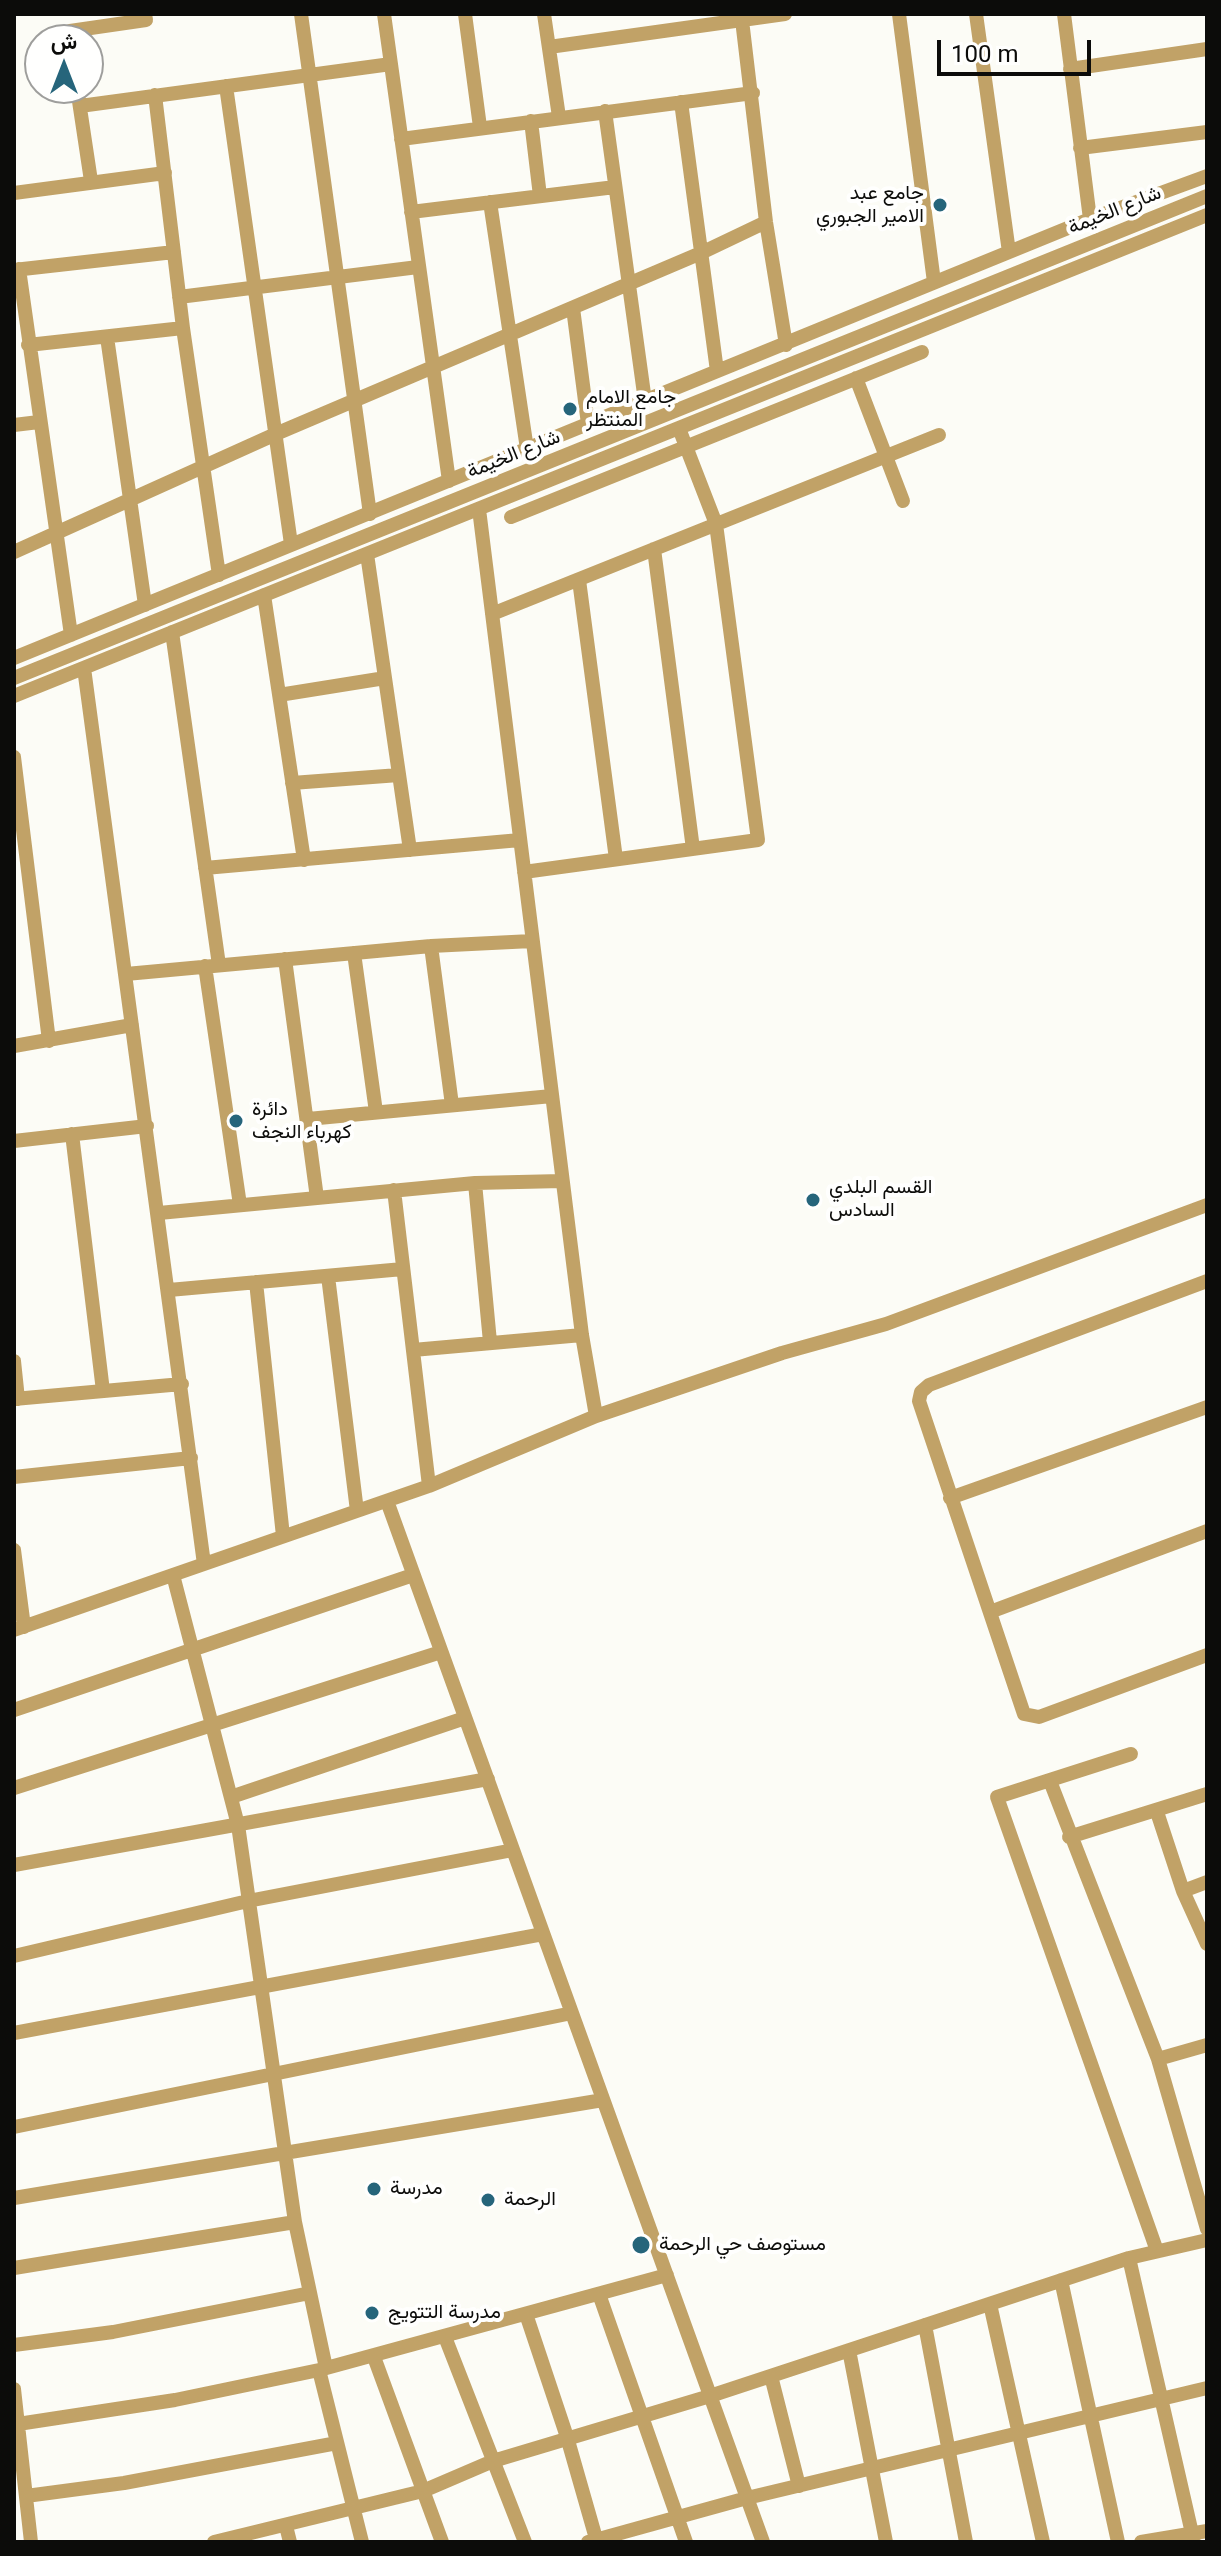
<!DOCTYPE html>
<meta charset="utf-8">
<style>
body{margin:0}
#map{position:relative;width:1221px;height:2556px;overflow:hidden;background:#fcfcf6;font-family:Roboto,Vazirmatn,sans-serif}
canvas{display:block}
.frame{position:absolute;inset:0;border:16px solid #0c0c0a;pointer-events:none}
.north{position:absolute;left:24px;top:24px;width:80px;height:80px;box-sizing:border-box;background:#fffffe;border:2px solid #9e9e9c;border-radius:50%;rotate:0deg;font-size:22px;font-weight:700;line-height:32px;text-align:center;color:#0c0c0a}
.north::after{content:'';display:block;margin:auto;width:28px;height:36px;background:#26657b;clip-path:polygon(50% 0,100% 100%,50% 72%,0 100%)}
.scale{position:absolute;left:937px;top:40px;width:154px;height:36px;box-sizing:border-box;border:4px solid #0c0c0a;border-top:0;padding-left:10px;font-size:24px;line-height:28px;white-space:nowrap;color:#0c0c0a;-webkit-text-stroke:6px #fffffe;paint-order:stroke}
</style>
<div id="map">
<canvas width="1221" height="2556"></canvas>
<div class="frame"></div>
<div class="north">ش</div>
<div class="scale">100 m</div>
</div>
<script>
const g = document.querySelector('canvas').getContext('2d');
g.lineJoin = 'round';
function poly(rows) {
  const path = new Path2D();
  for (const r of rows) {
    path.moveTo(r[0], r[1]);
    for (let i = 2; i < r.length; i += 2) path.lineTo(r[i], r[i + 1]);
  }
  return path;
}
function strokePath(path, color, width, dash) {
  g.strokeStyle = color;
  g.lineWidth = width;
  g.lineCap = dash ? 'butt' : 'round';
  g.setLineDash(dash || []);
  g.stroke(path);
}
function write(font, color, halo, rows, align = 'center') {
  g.font = font + ' Roboto,Vazirmatn,sans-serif';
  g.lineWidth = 8;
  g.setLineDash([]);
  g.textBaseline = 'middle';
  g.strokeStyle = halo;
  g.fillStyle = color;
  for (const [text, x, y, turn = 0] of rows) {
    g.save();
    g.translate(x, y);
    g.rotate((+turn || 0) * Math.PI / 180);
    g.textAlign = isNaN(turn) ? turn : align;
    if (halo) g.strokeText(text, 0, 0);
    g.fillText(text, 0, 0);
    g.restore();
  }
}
strokePath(poly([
 [301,14,370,514],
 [384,14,449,481],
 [465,14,480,127],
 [544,14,559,117],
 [899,14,934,282],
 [976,14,1009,252],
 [1064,14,1090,219],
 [742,20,766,222,786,345],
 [70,31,146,20,145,14],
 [549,47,785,14],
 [1070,69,1207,49],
 [226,86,291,544],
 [77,88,91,181],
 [155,95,183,328,219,575],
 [681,102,717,371],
 [80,106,391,64],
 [605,111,645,401],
 [531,121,540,196],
 [401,139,753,93],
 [1080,148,1207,132],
 [14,193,165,173],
 [490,202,527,449],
 [411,212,615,187],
 [19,269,71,635],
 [14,270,174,252],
 [179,297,418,267],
 [573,308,588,424],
 [107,337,145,605],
 [28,345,183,328],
 [856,378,903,501],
 [14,425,39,422],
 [479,509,582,1335,596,1416],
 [511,517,922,352],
 [654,549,693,849],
 [14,552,278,433,701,253,766,222],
 [367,554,410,850],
 [579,580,616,859],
 [264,595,304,860],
 [492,614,939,435],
 [172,632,219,965],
 [14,658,1090,219,1207,176],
 [84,668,204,1564],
 [14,678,1207,196],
 [279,695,385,678],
 [14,696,1207,215],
 [14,757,49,1041],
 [292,783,399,775],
 [205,868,520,840],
 [524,872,758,840,716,524,680,431],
 [431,946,452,1105],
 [354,953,376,1112],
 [285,959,317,1198],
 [205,966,240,1205],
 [126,974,431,946,532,941],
 [14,1046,132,1025],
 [308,1119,552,1096],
 [72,1134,103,1391],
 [14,1141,147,1126],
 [475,1183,490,1342],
 [394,1190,429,1486],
 [159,1213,475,1183,562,1181],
 [328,1276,357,1511],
 [1207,1281,929,1385,921,1392,919,1401,1024,1714,1039,1717,1207,1655],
 [256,1282,283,1536],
 [169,1290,403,1269],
 [413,1350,582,1335],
 [14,1361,18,1399],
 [14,1399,182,1384],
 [14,1477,191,1458],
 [950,1498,1207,1407],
 [387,1501,763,2542],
 [14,1550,24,1627],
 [173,1575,238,1825,295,2222,326,2368],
 [990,1612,1207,1531],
 [14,1630,429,1486,596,1416,782,1353,886,1324,1207,1205],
 [14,1710,413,1575],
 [1131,1754,997,1797,1157,2251],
 [1050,1781,1158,2059,1207,2229],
 [14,1788,441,1652],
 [231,1797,465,1718],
 [1157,1812,1183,1891,1207,1944],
 [1069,1837,1207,1794],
 [14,1865,488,1779],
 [1183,1891,1207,1882],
 [14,1956,248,1901,513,1850],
 [14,2033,543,1934],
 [1158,2059,1207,2045],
 [14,2127,572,2013],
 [14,2198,603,2100],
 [1129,2258,1194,2542],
 [14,2268,295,2222],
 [1061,2280,1118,2542],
 [599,2294,686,2542],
 [990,2304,1043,2542],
 [526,2314,567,2437,597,2542],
 [925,2325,966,2542],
 [445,2337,525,2542],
 [14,2345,113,2332,310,2293],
 [849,2350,886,2542],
 [374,2357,442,2542],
 [319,2370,362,2542],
 [771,2376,799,2486],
 [14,2389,31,2542],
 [18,2424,175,2400,319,2370,667,2275],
 [26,2496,124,2483,337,2443],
 [286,2526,290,2542],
 [214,2542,423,2491,493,2461,710,2396,1129,2258,1207,2240],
 [588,2542,747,2498,1207,2388],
 [1141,2542,1207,2531]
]), '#c1a267', 14);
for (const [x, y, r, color] of [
 [940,205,8,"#26657b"],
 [570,409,8,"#26657b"],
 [236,1121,8,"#26657b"],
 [813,1200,8,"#26657b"],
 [374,2189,8,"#26657b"],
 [488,2200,8,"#26657b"],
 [641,2245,10,"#26657b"],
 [372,2313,8,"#26657b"]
]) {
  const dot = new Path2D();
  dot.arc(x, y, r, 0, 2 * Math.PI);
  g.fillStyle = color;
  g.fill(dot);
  strokePath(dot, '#fffffe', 3);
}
write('20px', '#0c0c0a', '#fffffe', [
 ["جامع عبد",924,194,"right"],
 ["الامير الجبوري",924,217,"right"],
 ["جامع الامام",586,398],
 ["المنتظر",586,421],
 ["دائرة",252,1110],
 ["كهرباء النجف",252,1133],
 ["القسم البلدي",829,1188],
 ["السادس",829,1211],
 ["مدرسة",390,2189],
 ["الرحمة",504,2200],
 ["مستوصف حي الرحمة",659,2245],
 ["مدرسة التتويج",388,2313]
], 'left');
write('20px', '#0c0c0a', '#fffffe', [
 ["شارع الخيمة",1115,211,-22],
 ["شارع الخيمة",514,455,-22]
]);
</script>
